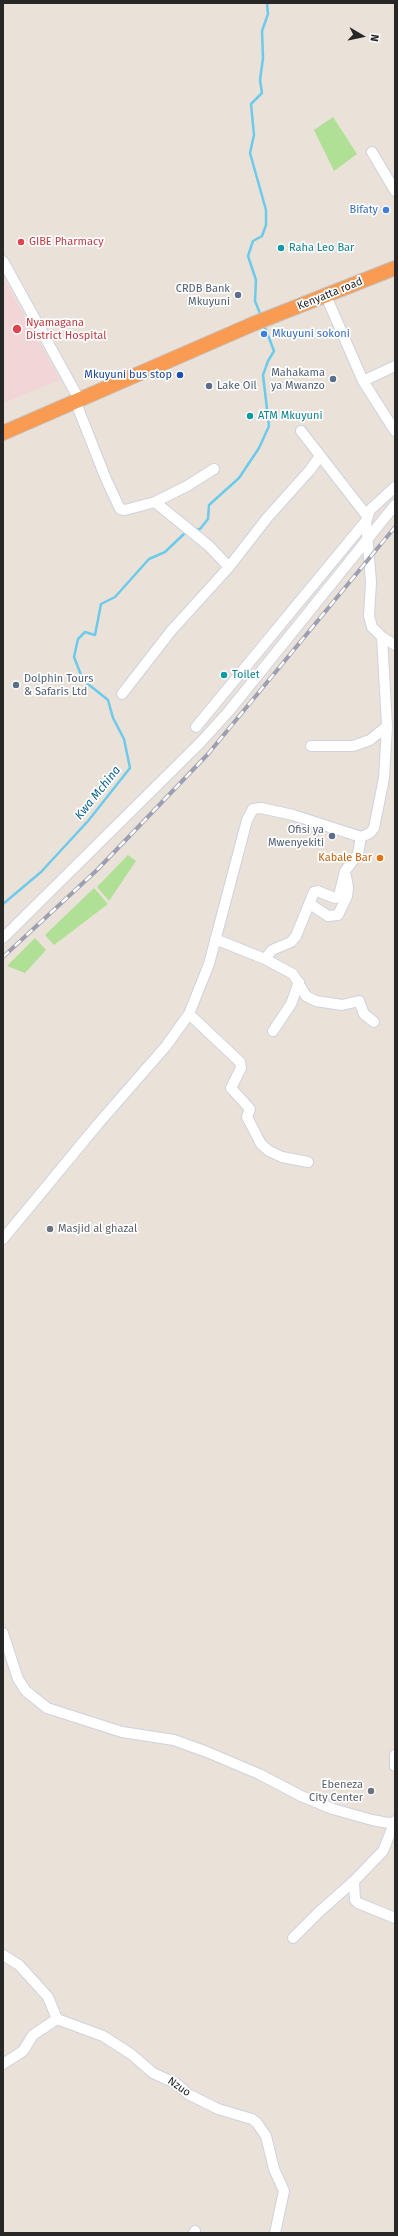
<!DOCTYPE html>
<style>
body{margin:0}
#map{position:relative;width:398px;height:2236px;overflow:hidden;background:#eae2d9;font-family:"Fira Sans",sans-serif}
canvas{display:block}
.frame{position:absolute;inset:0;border:4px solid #272727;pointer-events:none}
.north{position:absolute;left:342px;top:16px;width:40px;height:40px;-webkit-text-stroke:3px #fff;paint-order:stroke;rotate:99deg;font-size:11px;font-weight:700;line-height:16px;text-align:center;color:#272727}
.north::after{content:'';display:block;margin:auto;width:14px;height:18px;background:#272727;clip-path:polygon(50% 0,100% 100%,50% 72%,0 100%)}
</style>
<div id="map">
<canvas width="398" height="2236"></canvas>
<div class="frame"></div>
<div class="north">N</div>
</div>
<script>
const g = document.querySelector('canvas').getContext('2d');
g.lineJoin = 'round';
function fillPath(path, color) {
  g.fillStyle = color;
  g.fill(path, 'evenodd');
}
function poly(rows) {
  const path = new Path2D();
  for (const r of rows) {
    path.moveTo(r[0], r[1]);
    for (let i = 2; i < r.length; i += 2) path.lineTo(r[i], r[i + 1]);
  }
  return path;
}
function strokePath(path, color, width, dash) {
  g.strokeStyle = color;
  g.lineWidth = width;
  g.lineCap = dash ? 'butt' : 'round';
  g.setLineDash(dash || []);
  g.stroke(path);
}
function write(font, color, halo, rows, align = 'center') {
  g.font = font + ' "Fira Sans",sans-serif';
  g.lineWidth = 3.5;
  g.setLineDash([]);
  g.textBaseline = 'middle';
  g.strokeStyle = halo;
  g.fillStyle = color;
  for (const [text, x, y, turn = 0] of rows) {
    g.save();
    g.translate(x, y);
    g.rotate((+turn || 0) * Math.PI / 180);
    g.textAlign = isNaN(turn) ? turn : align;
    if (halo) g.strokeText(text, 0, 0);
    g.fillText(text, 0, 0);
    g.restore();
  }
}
fillPath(poly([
 [3,277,60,380,3,403]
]), '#f1d5d7');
fillPath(poly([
 [333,117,357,154,334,171,314,130],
 [128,855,136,861,109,901,97,887],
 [94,888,108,904,54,945,45,935],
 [35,938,46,950,25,973,7,966]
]), '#afe095');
strokePath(poly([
 [261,316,255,301,256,280,248,256,253,241,262,236,266,225,266,210,250,153,254,135,251,104,262,93,260,80,263,58,262,31,268,14,267,3],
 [195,530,200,529,208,519,209,505,239,478,259,448,269,426,263,375,268,361,274,351,264,325],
 [3,904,41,872,88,821,130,768,124,739,113,718,108,700,83,680,74,657,78,639,85,632,95,635,101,604,115,597,149,559,165,552,186,532]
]), '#6ccaeb', 2.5);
const minor = poly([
 [372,152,395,191],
 [3,261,80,401],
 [326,296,363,381,395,431],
 [363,381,395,366],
 [76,403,106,479,120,509,125,510,155,502,187,486,214,469],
 [301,431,367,516],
 [155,502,209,546,229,567],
 [382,637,395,645],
 [122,694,171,631,229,567,267,518,310,470,320,456],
 [196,727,366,521],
 [311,746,353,746,370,740,387,726],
 [310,904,328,916,338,915,347,896,348,888,346,876],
 [3,938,200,743,229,711,395,505],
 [215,939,265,959,293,974,306,996,316,1001,342,1005,359,1001,364,1014,374,1022],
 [265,959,272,950,291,942,296,936,314,892,317,891,335,898,339,896,345,871,358,854,361,837],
 [189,1014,240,1062,241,1068,231,1088,250,1109,247,1117,261,1144,269,1151,282,1157,308,1162],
 [273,1031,291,1004,299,982],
 [3,1239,98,1124,166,1046,189,1014,209,964,247,820,253,809,261,808,293,815,361,837,370,833,374,828,384,778,387,726,382,637,372,627,369,616,371,582,366,521,370,510,395,487],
 [3,1633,18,1679,26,1691,47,1708,122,1732,174,1740,207,1752,259,1774,301,1796,333,1809,372,1820,394,1824],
 [395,1755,395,1766],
 [354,1881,355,1900,358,1903,395,1918],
 [293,1938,319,1912,354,1881,383,1851,395,1821],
 [3,1955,19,1965,48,1997,57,2019,103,2036,131,2054,153,2073,177,2084,188,2094,218,2109,252,2119,257,2123,266,2136,274,2169,284,2191,275,2233],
 [3,2064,23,2051,33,2035,57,2019],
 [194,2233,195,2231]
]);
const highway = poly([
 [3,433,253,324,395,268]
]);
strokePath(minor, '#ced1e0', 12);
strokePath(highway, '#c3c3c3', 16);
strokePath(minor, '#fff', 10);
strokePath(highway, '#fa9b53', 14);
const rail = poly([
 [3,957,97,870,208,754,395,527]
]);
strokePath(rail, '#9c9fb1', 4);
strokePath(rail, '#fff', 2.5, [8]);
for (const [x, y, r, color] of [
 [386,210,4,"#3f7fe0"],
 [21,242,4,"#e0444e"],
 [281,248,4,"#0f9aa8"],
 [238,295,4,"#5c6f8a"],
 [17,329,5,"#e0444e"],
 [264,334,4,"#3f7fe0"],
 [180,375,4,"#1a4fb4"],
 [333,379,4,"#5c6f8a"],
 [209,386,4,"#5c6f8a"],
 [250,416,4,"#0f9aa8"],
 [224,675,4,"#0f9aa8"],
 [16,685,4,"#5c6f8a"],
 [332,836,4,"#5c6f8a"],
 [380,858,4,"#e8710a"],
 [50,1229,4,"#6b7280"],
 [371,1791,4,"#6b7280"]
]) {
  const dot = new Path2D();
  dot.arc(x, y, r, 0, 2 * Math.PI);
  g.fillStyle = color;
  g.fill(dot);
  strokePath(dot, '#fff', 1.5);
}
write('11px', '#366cbe', '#fff', [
 ["Bifaty",378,210],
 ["Mkuyuni sokoni",272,334,"left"]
], 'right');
write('11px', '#be3a42', '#fff', [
 ["GIBE Pharmacy",29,242],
 ["Nyamagana",26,323],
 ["District Hospital",26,336]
], 'left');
write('11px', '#0d838f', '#fff', [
 ["Raha Leo Bar",289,248],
 ["ATM Mkuyuni",258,416],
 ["Toilet",232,675]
], 'left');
write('11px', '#4e5e75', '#fff', [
 ["CRDB Bank",230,289],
 ["Mkuyuni",230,302],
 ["Mahakama",325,373],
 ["ya Mwanzo",325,386],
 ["Lake Oil",217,386,"left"],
 ["Dolphin Tours",24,679,"left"],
 ["& Safaris Ltd",24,692,"left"],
 ["Ofisi ya",324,830],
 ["Mwenyekiti",324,843]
], 'right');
write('11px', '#272727', '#fff', [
 ["Kenyatta road",330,294,-22],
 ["Nzuo",179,2087,34]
]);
write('11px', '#164399', '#fff', [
 ["Mkuyuni bus stop",172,375]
], 'right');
write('11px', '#c56008', '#fff', [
 ["Kabale Bar",372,858]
], 'right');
write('11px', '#5b616d', '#fff', [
 ["Masjid al ghazal",58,1229],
 ["Ebeneza",363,1785,"right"],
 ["City Center",363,1798,"right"]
], 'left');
write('italic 12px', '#106693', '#fff', [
 ["Kwa Mchina",98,793,-51]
]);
</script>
